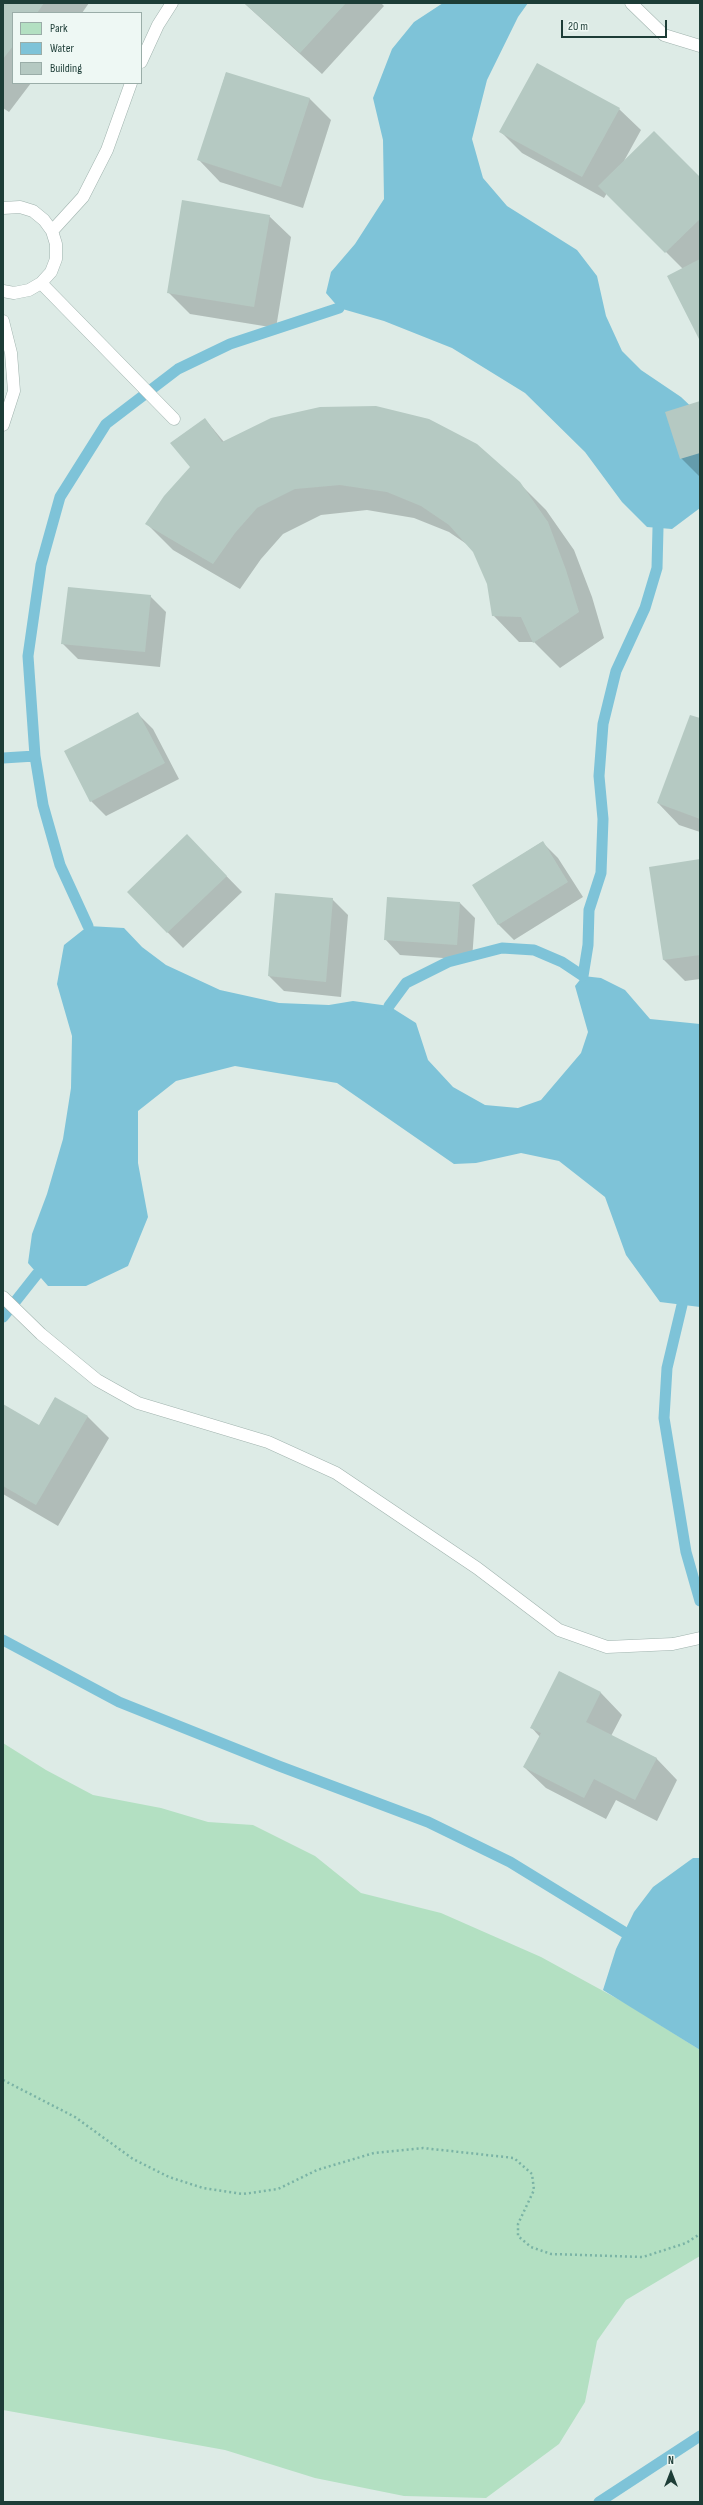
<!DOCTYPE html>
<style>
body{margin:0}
#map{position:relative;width:703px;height:2505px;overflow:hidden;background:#ddebe6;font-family:"Sofia Sans Condensed",sans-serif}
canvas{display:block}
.frame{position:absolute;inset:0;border:4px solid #1d3d37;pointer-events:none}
.legend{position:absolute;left:12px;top:12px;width:130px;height:72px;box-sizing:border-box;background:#eef8f4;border:1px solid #9aada8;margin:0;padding:5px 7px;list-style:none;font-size:12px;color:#1d3d37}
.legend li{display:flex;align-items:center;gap:8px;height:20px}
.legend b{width:20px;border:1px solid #9aada8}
.north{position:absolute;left:651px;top:2453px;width:40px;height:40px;-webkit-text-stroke:3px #eef8f4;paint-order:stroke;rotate:0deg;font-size:11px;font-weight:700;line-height:16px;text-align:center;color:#1d3d37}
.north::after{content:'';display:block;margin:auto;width:14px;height:18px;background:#1d3d37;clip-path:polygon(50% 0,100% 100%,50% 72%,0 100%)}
.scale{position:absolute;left:561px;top:20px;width:106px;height:18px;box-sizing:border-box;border:2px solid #1d3d37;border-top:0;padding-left:5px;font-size:12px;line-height:14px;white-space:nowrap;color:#1d3d37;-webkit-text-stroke:3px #eef8f4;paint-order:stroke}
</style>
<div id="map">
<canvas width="703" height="2505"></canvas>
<div class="frame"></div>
<ul class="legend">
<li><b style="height:11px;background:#b3e0c2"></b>Park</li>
<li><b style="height:11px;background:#7ec3d8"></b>Water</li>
<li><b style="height:11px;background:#b5c9c2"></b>Building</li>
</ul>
<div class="north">N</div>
<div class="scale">20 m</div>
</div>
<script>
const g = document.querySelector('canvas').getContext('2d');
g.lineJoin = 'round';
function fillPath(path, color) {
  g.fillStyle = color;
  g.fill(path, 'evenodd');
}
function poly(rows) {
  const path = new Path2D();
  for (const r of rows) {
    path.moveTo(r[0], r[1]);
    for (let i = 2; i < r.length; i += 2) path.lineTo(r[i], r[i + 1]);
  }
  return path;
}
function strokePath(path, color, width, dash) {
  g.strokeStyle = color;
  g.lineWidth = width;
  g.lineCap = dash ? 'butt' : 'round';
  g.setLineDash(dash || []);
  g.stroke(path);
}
fillPath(poly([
 [3,1743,46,1770,93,1795,161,1808,208,1822,253,1825,315,1856,361,1893,441,1913,541,1957,627,2004,700,2050,700,2256,626,2300,597,2341,585,2402,559,2444,486,2498,404,2496,315,2478,225,2450,3,2410]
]), '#b3e0c2');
fillPath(poly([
 [443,3,528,3,518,17,487,80,472,139,483,178,507,206,577,250,597,276,606,316,622,351,641,370,681,397,700,415,700,508,672,529,647,527,622,502,585,452,525,393,452,348,384,321,339,308,326,293,331,272,355,244,384,199,383,140,373,98,392,49,414,22],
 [88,926,124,928,142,947,166,965,220,990,279,1003,329,1005,353,1001,389,1006,416,1023,428,1060,453,1087,485,1105,518,1108,541,1100,581,1053,588,1032,575,986,583,976,601,978,625,990,650,1019,700,1024,700,1307,660,1302,626,1255,605,1197,559,1161,521,1153,476,1163,454,1164,337,1083,235,1066,176,1081,138,1111,138,1163,148,1217,128,1266,86,1286,48,1286,28,1263,32,1234,47,1194,63,1139,71,1088,72,1036,57,984,64,945],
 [693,1858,700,1858,700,2050,603,1990,616,1949,634,1912,653,1887]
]), '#7ec3d8');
fillPath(poly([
 [3,3,89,3,82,13,13,13,13,83,31,83,9,112,3,108],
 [244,3,381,3,384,6,322,74],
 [226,73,310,99,331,120,303,208,220,182,199,160],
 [619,109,641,130,624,161,700,178,700,339,683,269,607,193,604,198,522,153,500,131],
 [269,216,291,237,276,328,190,314,168,292],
 [700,402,700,477,681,458],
 [205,419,224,442,519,483,546,510,574,550,592,597,604,638,560,668,534,642,519,642,493,615,488,584,474,551,468,545,449,532,414,518,367,510,321,515,283,534,261,559,240,589,173,550,147,524,191,467],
 [150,596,166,612,160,667,78,659,62,643],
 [138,714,153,729,179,779,106,816,91,801],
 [700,719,700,832,679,825,658,803],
 [542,842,558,858,583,897,514,940,499,925,474,885],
 [202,851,242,892,183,948,128,892],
 [700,860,700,979,685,981,664,960,650,868],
 [332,899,348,915,341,997,284,991,269,976],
 [460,903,475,918,472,960,400,955,385,939],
 [55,1398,88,1417,109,1438,58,1526,3,1494,3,1405,39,1426],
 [560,1672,601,1693,622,1715,611,1736,656,1758,677,1780,657,1821,616,1800,606,1819,546,1788,524,1767,540,1737,531,1727]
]), '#0003');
strokePath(poly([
 [3,758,35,756],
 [88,926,60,865,43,805,35,756,28,656,41,565,60,497,106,424,178,369,230,344,339,308],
 [389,1006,406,983,448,962,502,948,534,950,562,962,583,976,588,945,589,910,601,873,603,819,599,776,603,724,616,671,645,608,657,568,658,528],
 [682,1305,667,1368,664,1418,686,1552,700,1601],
 [3,1317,37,1274],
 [3,1640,119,1702,279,1766,428,1822,510,1862,624,1932],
 [599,2502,700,2436]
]), '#7ec3d8', 11);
fillPath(poly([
 [3,3,44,3,37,13,13,13,13,46,3,59],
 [244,3,346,3,300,53],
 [537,63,620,108,582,177,499,132],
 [226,72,310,98,281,187,197,160],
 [654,131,700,177,700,219,665,253,598,186],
 [182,200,270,215,254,307,167,293],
 [700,259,700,341,667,276],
 [700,401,700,453,680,459,665,412],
 [376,406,429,419,477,444,520,482,548,522,566,570,579,612,533,643,521,617,492,616,487,584,473,552,449,525,421,506,387,492,340,485,295,489,257,508,235,533,213,564,145,524,164,496,190,467,170,443,205,418,222,442,271,418,320,407],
 [68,587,151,595,145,652,61,644],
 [138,712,165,763,90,802,64,751],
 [690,715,700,718,700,819,657,803],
 [187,834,227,876,167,933,127,892],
 [543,841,568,882,498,925,472,885],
 [700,859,700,955,663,960,649,867],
 [275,893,333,898,326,982,268,976],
 [387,897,460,902,457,945,384,940],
 [55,1397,88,1416,36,1505,3,1486,3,1404,39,1425],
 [559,1671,601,1692,586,1722,657,1758,635,1800,594,1779,584,1798,523,1767,541,1733,530,1728]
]), '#b5c9c2');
const service = poly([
 [631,3,664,35,700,46],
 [141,62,158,25,172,3],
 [3,208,20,207,33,211,44,220,52,231,56,244,56,259,51,272,41,283,29,290,14,293,3,291],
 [52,231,83,197,107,150,131,83],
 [41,283,174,419],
 [3,321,11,353,14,391,3,425],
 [3,1297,41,1334,97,1380,138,1403,268,1442,336,1473,477,1568,559,1630,607,1647,673,1644,700,1638]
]);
strokePath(service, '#a0b3ae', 13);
strokePath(poly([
 [3,2080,75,2117,133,2159,169,2177,203,2188,243,2194,278,2189,317,2170,374,2153,423,2148,514,2158,532,2174,534,2190,518,2224,518,2236,531,2247,551,2254,643,2257,686,2243,700,2234]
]), '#7ab3a5', 2.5, [2, 3]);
strokePath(service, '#fff', 12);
</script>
